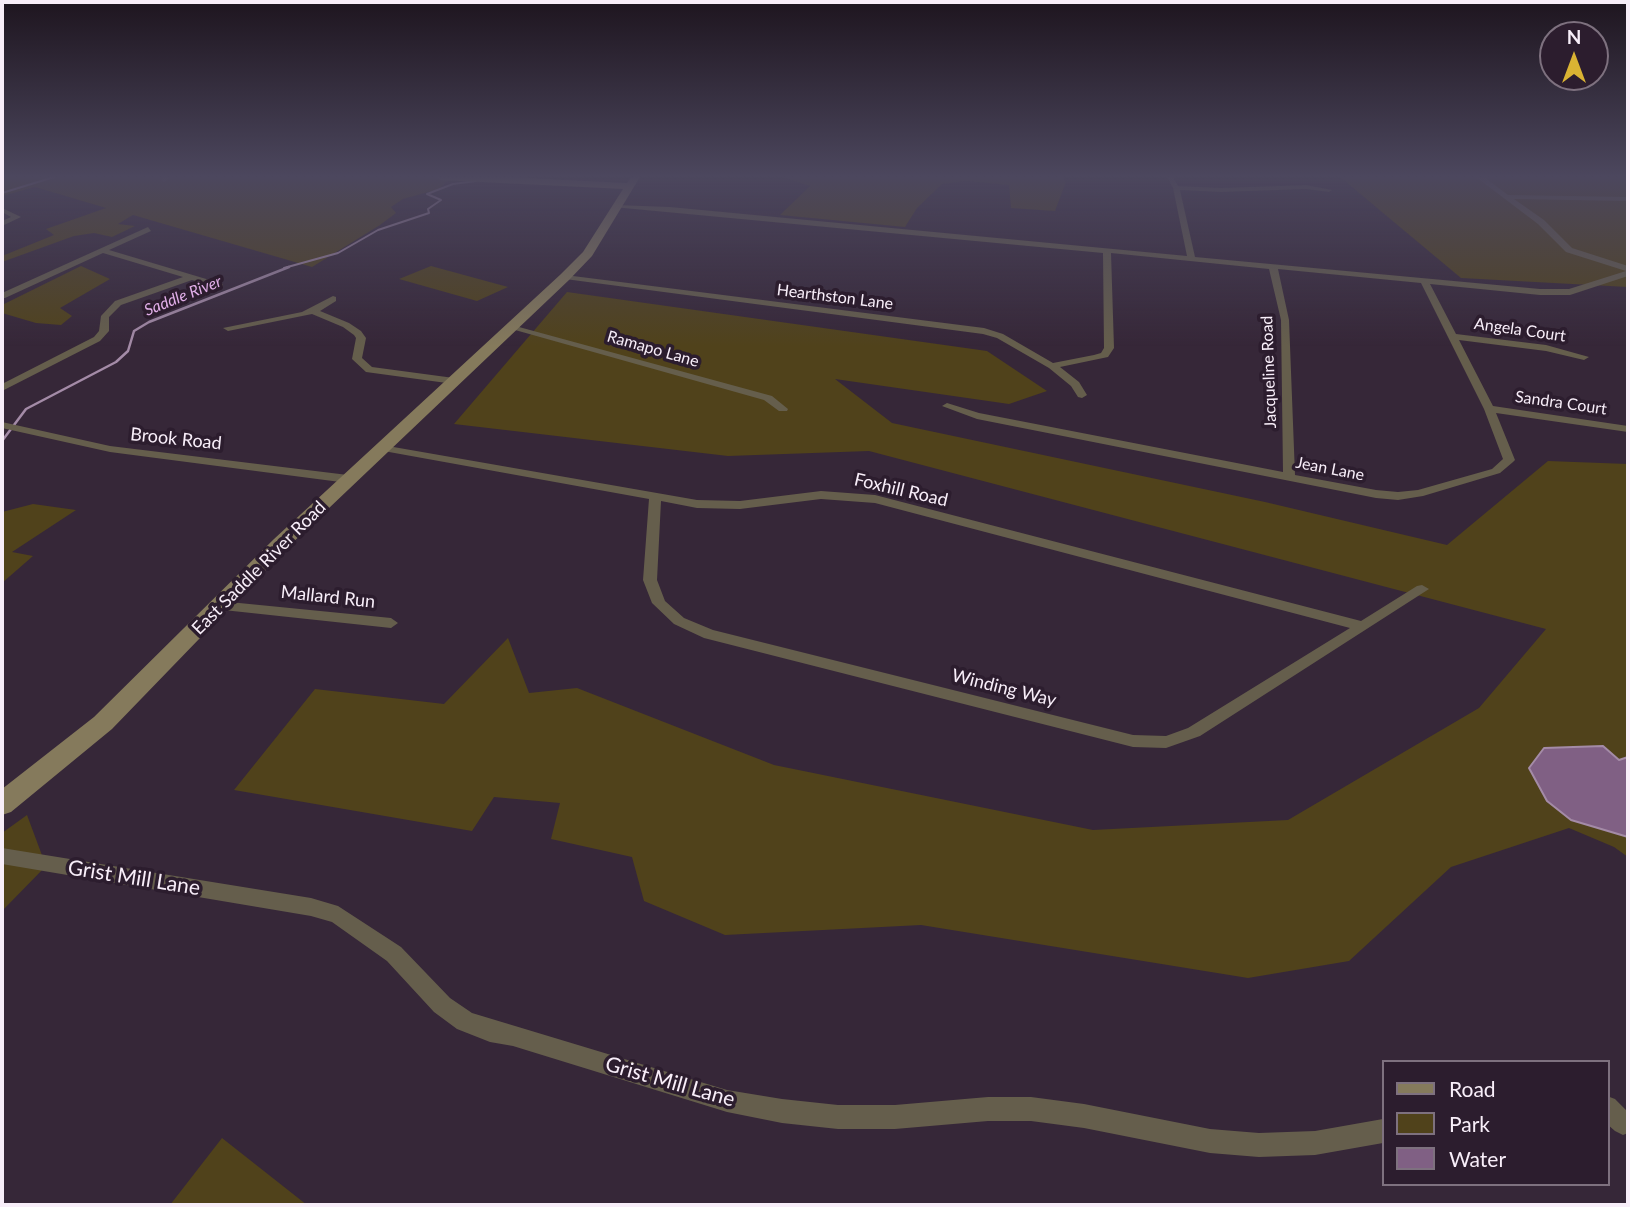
<!DOCTYPE html>
<style>
body{margin:0}
#map{position:relative;width:1630px;height:1207px;overflow:hidden;background:#362738;font-family:Lato,sans-serif}
canvas{display:block}
.frame{position:absolute;inset:0;border:4px solid #f8eef9;pointer-events:none}
.legend{position:absolute;left:1382px;top:1060px;width:228px;height:126px;box-sizing:border-box;background:#2c1d2e;border:2px solid #7e717f;margin:0;padding:9px 12px;list-style:none;font-size:21px;color:#f8eef9}
.legend li{display:flex;align-items:center;gap:14px;height:35px}
.legend b{width:35px;border:2px solid #7e717f}
.north{position:absolute;left:1539px;top:21px;width:70px;height:70px;box-sizing:border-box;background:#2c1d2e;border:2px solid #7e717f;border-radius:50%;rotate:0deg;font-size:19px;font-weight:700;line-height:28px;text-align:center;color:#f8eef9}
.north::after{content:'';display:block;margin:auto;width:24px;height:32px;background:#dab333;clip-path:polygon(50% 0,100% 100%,50% 72%,0 100%)}
</style>
<div id="map">
<canvas width="1630" height="1207"></canvas>
<div class="frame"></div>
<ul class="legend">
<li><b style="height:9px;background:#857a5c"></b>Road</li>
<li><b style="height:19px;background:#50421b"></b>Park</li>
<li><b style="height:19px;background:#806084"></b>Water</li>
</ul>
<div class="north">N</div>
</div>
<script>
const g = document.querySelector('canvas').getContext('2d');
g.lineJoin = 'round';
function fillPath(path, color) {
  g.fillStyle = color;
  g.fill(path, 'evenodd');
}
function poly(rows) {
  const path = new Path2D();
  for (const r of rows) {
    path.moveTo(r[0], r[1]);
    for (let i = 2; i < r.length; i += 2) path.lineTo(r[i], r[i + 1]);
  }
  return path;
}
function strokePath(path, color, width, dash) {
  g.strokeStyle = color;
  g.lineWidth = width;
  g.lineCap = dash ? 'butt' : 'round';
  g.setLineDash(dash || []);
  g.stroke(path);
}
function write(font, color, halo, rows, align = 'center') {
  g.font = font + ' Lato,sans-serif';
  g.lineWidth = 7;
  g.setLineDash([]);
  g.textBaseline = 'middle';
  g.strokeStyle = halo;
  g.fillStyle = color;
  for (const [text, x, y, turn = 0] of rows) {
    g.save();
    g.translate(x, y);
    g.rotate((+turn || 0) * Math.PI / 180);
    g.textAlign = isNaN(turn) ? turn : align;
    if (halo) g.strokeText(text, 0, 0);
    g.fillText(text, 0, 0);
    g.restore();
  }
}
fillPath(poly([
 [2,177,462,177,446,182,439,189,403,199,391,207,396,213,380,225,312,267,133,215,118,224,135,226,112,237,94,233,74,236,2,262,2,256,54,235,46,229,106,208,35,187,2,196],
 [782,177,1063,177,1066,182,1055,211,1011,208,1009,185,966,181,942,184,917,208,905,227,780,215,810,186],
 [1340,177,1628,177,1628,287,1461,278],
 [81,266,110,279,60,308,72,316,61,325,36,323,2,313,2,305],
 [431,266,508,287,477,301,399,279],
 [567,292,987,351,1047,391,1009,404,835,379,892,423,1265,502,1447,545,1548,461,1628,464,1628,857,1614,847,1569,828,1451,867,1349,961,1248,978,921,925,725,935,644,901,632,857,551,839,560,803,494,797,472,831,234,790,315,689,444,704,508,638,529,693,577,688,774,765,1093,830,1288,820,1479,708,1546,629,869,451,728,456,454,424],
 [33,504,76,510,12,552,33,556,2,583,2,512],
 [27,815,46,866,2,911,2,833],
 [222,1138,307,1205,170,1205]
]), '#50421b');
const water = poly([
 [1603,746,1619,760,1628,757,1628,837,1571,820,1547,801,1529,768,1544,748,1603,746]
]);
fillPath(water, '#806084');
strokePath(water, '#a48ba7', 2);
strokePath(poly([
 [2,193,54,177],
 [284,268,338,253,378,230,429,213,428,209,441,200,427,194,453,184,476,181]
]), '#a48ba7', 2);
strokePath(poly([
 [2,441,26,409,116,362,128,351,134,331,149,322,289,267]
]), '#a48ba7', 2.5);
fillPath(poly([
 [163,177,170,177,164,182,161,180,163,177],
 [1167,177,1173,177,1178,186,1221,188,1306,185,1332,190,1329,192,1306,189,1221,192,1180,190,1195,257,1540,289,1569,289,1626,271,1566,252,1538,224,1476,177,1484,177,1508,195,1628,197,1628,201,1514,199,1544,220,1572,248,1628,266,1628,276,1570,295,1540,295,1430,284,1456,334,1546,345,1589,357,1584,360,1546,351,1459,340,1493,406,1628,426,1628,432,1496,413,1515,460,1513,462,1500,473,1423,496,1398,500,1376,498,977,419,942,406,947,403,979,413,1283,472,1281,320,1269,269,1111,253,1114,348,1108,357,1060,367,1079,382,1087,395,1082,398,1078,397,1071,386,1049,368,997,338,983,334,565,279,561,277,565,275,984,328,1003,334,1053,363,1094,355,1101,353,1104,348,1103,253,613,207,616,205,670,207,1187,256,1173,188,1167,177],
 [1278,269,1421,283,1484,409,1503,459,1492,469,1418,490,1398,492,1376,490,1295,475,1289,320,1278,269],
 [2,208,19,216,21,217,2,226,2,221,11,217,2,212,2,208],
 [148,227,151,231,109,250,223,284,223,288,192,280,121,305,109,317,109,331,100,341,2,391,2,384,94,337,99,331,101,316,115,301,183,277,103,253,5,298,2,298,2,293,148,227],
 [333,296,336,297,336,301,320,311,349,323,361,331,366,338,362,358,372,367,454,378,459,381,454,384,366,372,352,359,356,338,354,335,343,327,312,314,228,331,223,328,302,312,333,296],
 [508,324,772,396,788,409,787,411,779,411,764,400,508,328,508,324],
 [2,422,110,446,348,475,354,479,348,483,110,452,2,428,2,422],
 [382,445,697,500,740,501,821,491,875,495,1361,621,1417,586,1422,585,1429,589,1200,736,1166,748,1133,747,704,638,674,624,652,603,643,580,649,499,378,450,378,446,382,445],
 [821,499,875,503,1350,628,1188,728,1166,736,1133,735,713,630,684,618,665,601,657,580,661,501,697,508,740,509,821,499],
 [219,601,391,618,398,623,391,628,214,609,212,606,219,601],
 [2,848,311,898,338,906,401,947,450,998,472,1013,727,1090,782,1099,838,1105,895,1105,988,1097,1031,1097,1084,1104,1210,1129,1259,1133,1315,1131,1383,1119,1383,1143,1315,1155,1259,1157,1210,1153,1084,1128,1031,1121,988,1121,895,1129,838,1129,782,1123,727,1112,513,1046,490,1042,457,1029,434,1012,387,961,332,922,311,916,2,864,2,848],
 [1607,1096,1615,1099,1628,1112,1628,1133,1623,1135,1615,1131,1607,1124,1607,1096]
]), '#655e4c');
fillPath(poly([
 [436,177,510,177,627,183,631,177,640,177,592,256,569,280,288,547,112,729,11,812,2,815,2,789,94,717,274,539,561,274,583,252,623,189,440,180,436,177]
]), '#857a5c');
const sky = g.createLinearGradient(0, 0, 0, 346);
sky.addColorStop(0, '#1e151f');
sky.addColorStop(0.51, '#4c475e');
sky.addColorStop(1, '#4c475e00');
g.fillStyle = sky;
g.fillRect(0, 0, 1630, 346);
write('italic 16px', '#e1aee8', '#2c1d2e', [
 ["Saddle River",183,296,-22]
]);
write('16px', '#f8eef9', '#2c1d2e', [
 ["Hearthston Lane",835,297,7],
 ["Angela Court",1520,330,8],
 ["Ramapo Lane",653,349,16],
 ["Jacqueline Road",1269,372,-92],
 ["Sandra Court",1561,403,8],
 ["Jean Lane",1330,469,11]
]);
write('18px', '#f8eef9', '#2c1d2e', [
 ["Brook Road",176,439,6],
 ["Foxhill Road",901,490,13],
 ["East Saddle River Road",259,568,-45],
 ["Mallard Run",328,597,6],
 ["Winding Way",1004,688,14]
]);
write('21px', '#f8eef9', '#2c1d2e', [
 ["Grist Mill Lane",134,878,9],
 ["Grist Mill Lane",670,1082,16]
]);
</script>
